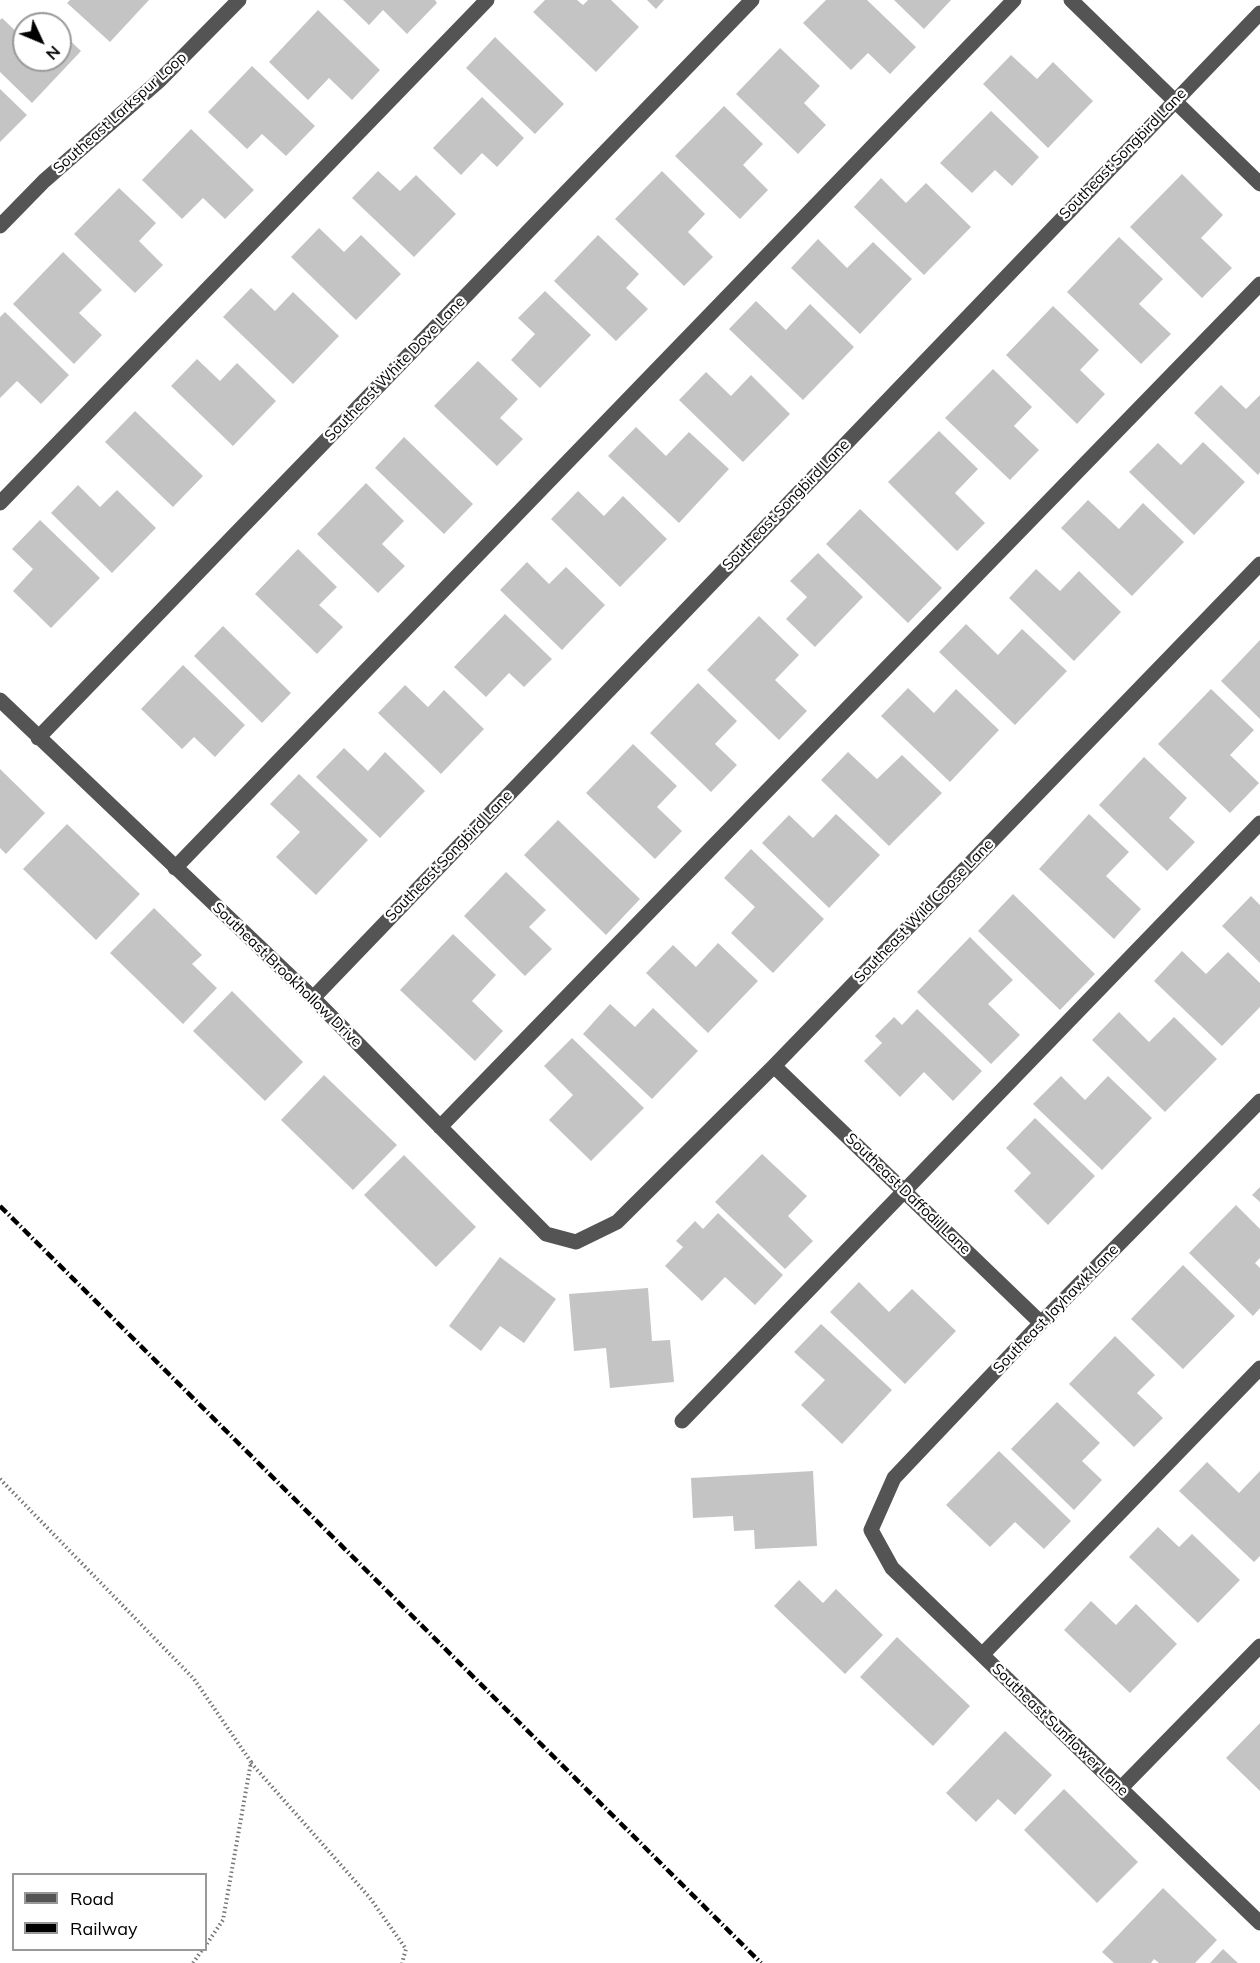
<!DOCTYPE html>
<style>
body{margin:0}
#map{position:relative;width:1260px;height:1963px;overflow:hidden;background:#fff;font-family:Mulish,sans-serif}
canvas{display:block}
.legend{position:absolute;left:12px;top:1873px;width:195px;height:78px;box-sizing:border-box;background:#fff;border:2px solid #999;margin:0;padding:8px 10px;list-style:none;font-size:18px;color:#000}
.legend li{display:flex;align-items:center;gap:12px;height:30px}
.legend b{width:30px;border:2px solid #999}
.north{position:absolute;left:12px;top:12px;width:60px;height:60px;box-sizing:border-box;background:#fff;border:2px solid #999;border-radius:50%;rotate:134deg;font-size:16px;font-weight:700;line-height:24px;text-align:center;color:#000}
.north::after{content:'';display:block;margin:auto;width:21px;height:27px;background:#000;clip-path:polygon(50% 0,100% 100%,50% 72%,0 100%)}
</style>
<div id="map">
<canvas width="1260" height="1963"></canvas>
<ul class="legend">
<li><b style="height:8px;background:#545454"></b>Road</li>
<li><b style="height:8px;background:#000"></b>Railway</li>
</ul>
<div class="north">N</div>
</div>
<script>
const g = document.querySelector('canvas').getContext('2d');
g.lineJoin = 'round';
function fillPath(path, color) {
  g.fillStyle = color;
  g.fill(path, 'evenodd');
}
function poly(rows) {
  const path = new Path2D();
  for (const r of rows) {
    path.moveTo(r[0], r[1]);
    for (let i = 2; i < r.length; i += 2) path.lineTo(r[i], r[i + 1]);
  }
  return path;
}
function strokePath(path, color, width, dash) {
  g.strokeStyle = color;
  g.lineWidth = width;
  g.lineCap = dash ? 'butt' : 'round';
  g.setLineDash(dash || []);
  g.stroke(path);
}
function write(font, color, halo, rows, align = 'center') {
  g.font = font + ' Mulish,sans-serif';
  g.lineWidth = 4.5;
  g.setLineDash([]);
  g.textBaseline = 'middle';
  g.strokeStyle = halo;
  g.fillStyle = color;
  for (const [text, x, y, turn = 0] of rows) {
    g.save();
    g.translate(x, y);
    g.rotate((+turn || 0) * Math.PI / 180);
    g.textAlign = isNaN(turn) ? turn : align;
    if (halo) g.strokeText(text, 0, 0);
    g.fillText(text, 0, 0);
    g.restore();
  }
}
fillPath(poly([
 [70,0,149,0,110,42,67,3],
 [343,0,435,0,437,3,407,34,383,10,369,25],
 [545,0,577,0,583,5,588,0,611,0,639,27,596,72,533,12],
 [647,0,664,0,656,9],
 [826,0,867,0,916,47,890,74,868,53,851,70,803,23],
 [894,0,951,0,924,29],
 [318,10,380,70,352,100,329,78,308,100,269,62],
 [2,18,24,39,24,60,60,60,60,31,81,51,32,103,0,72,0,20],
 [495,37,564,104,535,134,466,68],
 [780,48,820,86,804,103,826,125,798,154,736,94],
 [1011,55,1037,79,1053,62,1093,101,1048,148,983,84],
 [252,66,315,126,286,156,262,134,247,149,208,112],
 [0,89,27,115,0,142],
 [482,97,524,138,497,167,482,153,461,175,433,148],
 [724,106,763,144,743,165,768,190,740,219,675,156],
 [991,111,1039,157,1012,186,995,170,972,193,940,163],
 [191,129,254,190,225,219,203,198,182,219,142,180],
 [378,171,400,191,416,175,456,214,414,257,352,198],
 [662,171,705,214,688,232,713,257,684,286,615,219],
 [1182,174,1223,215,1201,238,1232,268,1202,298,1130,227],
 [881,178,906,203,926,183,971,227,924,275,854,207],
 [119,188,156,223,139,241,163,265,135,293,74,234],
 [319,228,344,252,361,235,401,274,356,320,291,257],
 [598,235,639,274,626,288,648,309,616,341,554,281],
 [1119,237,1163,279,1139,304,1171,334,1141,364,1067,292],
 [818,239,847,268,873,242,912,279,860,334,791,268],
 [63,252,102,290,79,313,102,335,74,364,13,304],
 [251,288,275,311,293,292,339,336,293,384,223,317],
 [545,291,591,335,540,388,511,360,535,334,518,318],
 [756,301,786,330,810,304,854,347,803,400,729,329],
 [1053,306,1099,350,1080,370,1105,394,1077,424,1006,355],
 [5,312,69,375,41,404,17,381,0,398,0,317],
 [197,359,220,381,237,363,276,401,233,446,171,386],
 [478,361,518,399,500,418,523,439,497,466,434,406],
 [993,369,1032,407,1014,426,1039,450,1010,480,945,418],
 [706,372,731,396,751,375,790,414,743,462,679,400],
 [1221,385,1246,409,1260,395,1260,472,1258,475,1194,413],
 [135,411,203,476,173,507,105,442],
 [636,427,666,456,689,432,729,469,679,523,608,456],
 [939,431,978,469,955,493,985,523,957,551,888,482],
 [404,437,473,504,444,534,375,468],
 [1203,442,1245,482,1194,535,1129,472,1158,443,1181,465],
 [366,483,404,521,382,544,405,566,378,593,317,534],
 [78,485,100,507,117,490,156,528,112,573,51,513],
 [578,491,604,516,623,496,667,539,620,587,551,519],
 [1088,500,1119,529,1143,503,1184,542,1132,596,1061,528],
 [860,509,942,588,908,623,826,544],
 [40,520,100,578,51,628,13,591,33,569,12,549],
 [298,549,337,587,319,605,343,627,317,654,255,594],
 [818,553,863,597,815,647,786,619,807,597,790,581],
 [527,562,549,584,566,567,605,605,562,650,500,590],
 [1036,569,1060,591,1079,571,1121,612,1074,661,1009,598],
 [505,614,552,659,524,687,509,673,486,697,454,667],
 [759,616,799,655,775,680,807,711,779,740,707,670],
 [966,624,998,655,1022,629,1067,671,1015,725,939,652],
 [223,626,291,693,262,723,194,656],
 [1260,640,1260,719,1221,681],
 [183,665,245,725,215,757,194,737,182,749,141,709],
 [698,683,737,721,715,744,737,765,711,792,650,733],
 [405,685,428,707,444,690,484,729,441,774,378,713],
 [908,688,934,713,956,689,999,730,950,782,881,716],
 [1211,689,1254,730,1230,755,1259,783,1230,813,1158,744],
 [633,744,677,786,657,807,682,831,655,859,586,793],
 [344,748,368,771,385,752,425,791,380,838,316,777],
 [848,752,877,779,902,755,942,793,889,846,821,780],
 [1144,757,1187,798,1169,818,1195,842,1167,871,1099,805],
 [0,769,45,813,6,854,0,848],
 [299,774,368,840,316,895,276,857,300,832,270,804],
 [836,814,880,855,829,908,762,843,789,815,813,838],
 [1089,814,1129,852,1106,876,1141,909,1114,939,1039,869],
 [558,820,640,899,606,935,524,855],
 [67,824,140,894,96,940,23,869],
 [751,849,824,919,773,973,731,933,755,907,724,878],
 [506,872,546,910,529,927,552,949,525,976,464,916],
 [1013,894,1095,974,1060,1010,978,931],
 [1251,896,1260,905,1260,963,1222,926],
 [154,908,202,955,192,964,217,988,183,1024,110,953],
 [453,934,496,975,472,1001,503,1031,475,1061,400,990],
 [970,937,1013,980,988,1004,1020,1035,991,1064,917,992],
 [718,943,758,981,708,1033,646,973,673,945,696,967],
 [1182,951,1206,974,1228,952,1260,983,1260,1007,1222,1046,1154,981],
 [232,991,303,1062,265,1101,193,1031],
 [610,1004,635,1027,653,1008,698,1051,652,1099,583,1034],
 [917,1009,982,1071,953,1101,924,1072,900,1097,864,1061,882,1043,875,1036,894,1017,902,1025],
 [1119,1012,1149,1042,1174,1017,1217,1059,1165,1112,1092,1040],
 [572,1038,644,1108,591,1161,549,1120,573,1095,544,1066],
 [324,1075,397,1145,353,1190,281,1120],
 [1061,1076,1085,1100,1108,1076,1152,1118,1102,1170,1033,1104],
 [1035,1118,1095,1176,1048,1225,1014,1191,1031,1173,1006,1148],
 [762,1154,807,1196,788,1216,813,1241,785,1269,715,1202],
 [404,1155,476,1227,436,1267,364,1195],
 [1260,1187,1260,1202,1252,1195],
 [1236,1205,1260,1229,1260,1258,1255,1263,1260,1268,1260,1308,1253,1316,1189,1253],
 [718,1213,783,1275,755,1305,725,1277,702,1301,665,1266,683,1247,676,1241,695,1221,703,1229],
 [500,1257,556,1299,524,1343,500,1326,481,1351,449,1326],
 [1183,1265,1235,1316,1183,1369,1131,1319],
 [859,1282,889,1312,912,1289,956,1331,905,1384,830,1312],
 [648,1288,652,1341,670,1340,674,1382,610,1388,606,1348,574,1351,569,1294],
 [821,1324,892,1390,842,1444,801,1405,825,1380,794,1352],
 [1115,1336,1155,1375,1137,1393,1163,1418,1134,1447,1069,1384],
 [1057,1402,1100,1443,1082,1461,1102,1480,1074,1510,1011,1449],
 [999,1451,1071,1521,1044,1549,1015,1522,990,1547,946,1505],
 [1207,1462,1239,1493,1260,1471,1260,1556,1254,1562,1179,1491],
 [813,1471,817,1546,755,1549,754,1530,734,1531,733,1516,693,1518,691,1478],
 [1158,1527,1179,1547,1192,1534,1240,1580,1198,1623,1129,1557],
 [799,1580,823,1603,836,1589,883,1635,845,1674,774,1606],
 [1091,1601,1116,1625,1136,1604,1177,1644,1130,1693,1064,1630],
 [897,1637,970,1706,933,1746,860,1677],
 [1260,1723,1260,1791,1226,1758],
 [1005,1731,1052,1775,1015,1815,998,1799,976,1822,946,1793],
 [1064,1789,1138,1862,1097,1903,1024,1830],
 [1163,1888,1217,1940,1195,1963,1159,1963,1154,1959,1151,1963,1114,1963,1102,1952],
 [1223,1949,1238,1963,1210,1963]
]), '#c4c4c4');
strokePath(poly([
 [0,1479,194,1679,251,1762,223,1920,206,1945],
 [251,1763,370,1898,406,1949,402,1963],
 [193,1963,202,1950]
]), '#767676', 4, [1.5, 3]);
strokePath(poly([
 [1071,0,1260,184],
 [0,226,44,181,160,80,239,0],
 [0,503,487,0],
 [0,700,313,998,546,1234,576,1242,617,1222,774,1066,1260,564],
 [38,738,752,0],
 [175,868,1014,0],
 [313,998,1260,13],
 [774,1066,1041,1323],
 [1260,1101,1041,1323,894,1478,871,1530,892,1568,1260,1923],
 [440,1127,1260,284],
 [682,1421,1260,823],
 [982,1655,1260,1368],
 [1121,1788,1260,1646]
]), '#545454', 15);
strokePath(poly([
 [0,1206,761,1963]
]), '#000', 4.5, [9, 3, 1.5, 3]);
write('15px', '#000', '#fff', [
 ["Southeast Larkspur Loop",120,113,-42],
 ["Southeast Songbird Lane",1123,154,-46],
 ["Southeast White Dove Lane",395,369,-46],
 ["Southeast Songbird Lane",786,505,-46],
 ["Southeast Songbird Lane",449,856,-46],
 ["Southeast Wild Goose Lane",924,911,-46],
 ["Southeast Brookhollow Drive",287,975,44],
 ["Southeast Daffodil Lane",908,1194,44],
 ["Southeast Jayhawk Lane",1056,1309,-46],
 ["Southeast Sunflower Lane",1060,1730,44]
]);
</script>
